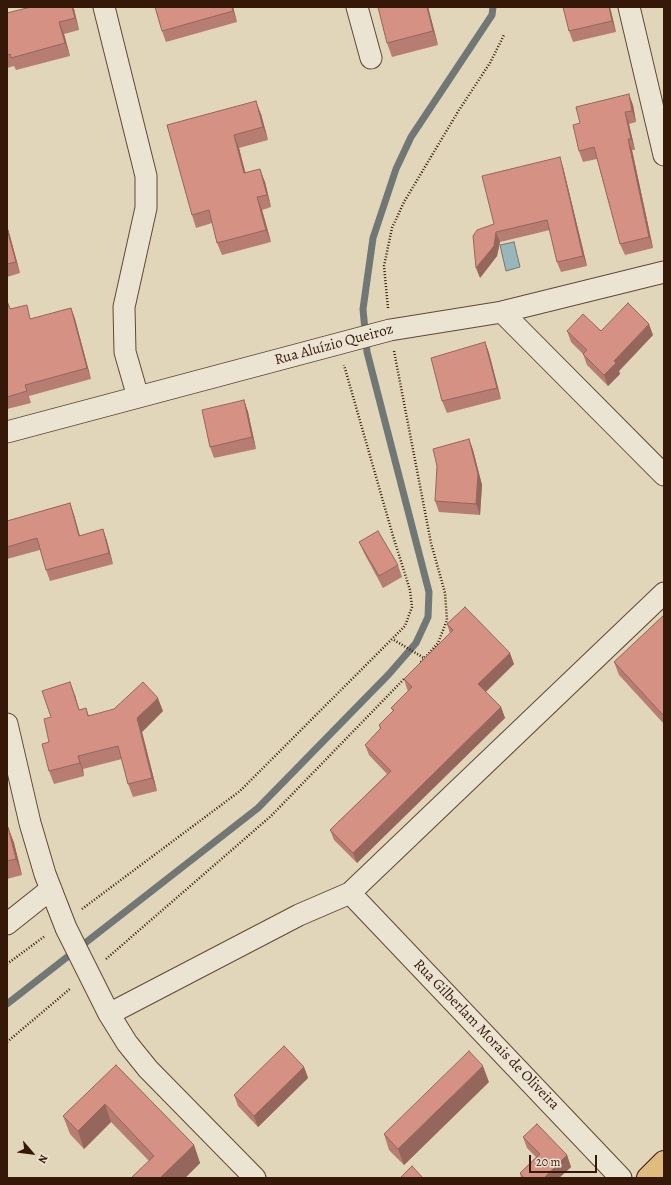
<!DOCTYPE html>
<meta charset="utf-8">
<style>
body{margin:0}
#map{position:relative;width:671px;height:1185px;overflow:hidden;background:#e1d6ba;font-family:Alegreya,serif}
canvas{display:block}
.frame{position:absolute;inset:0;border:8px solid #361809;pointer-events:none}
.north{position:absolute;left:12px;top:1133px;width:40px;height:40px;-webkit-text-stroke:3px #ece4d2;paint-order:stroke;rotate:118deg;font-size:11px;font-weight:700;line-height:16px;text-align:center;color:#361809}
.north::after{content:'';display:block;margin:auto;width:14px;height:18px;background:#361809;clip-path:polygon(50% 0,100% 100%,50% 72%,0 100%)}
.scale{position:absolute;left:529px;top:1155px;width:68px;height:18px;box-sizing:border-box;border:2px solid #361809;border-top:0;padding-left:5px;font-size:12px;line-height:14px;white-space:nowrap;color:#361809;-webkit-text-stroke:3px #ece4d2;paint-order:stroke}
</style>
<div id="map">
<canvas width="671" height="1185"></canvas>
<div class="frame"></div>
<div class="north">N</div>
<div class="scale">20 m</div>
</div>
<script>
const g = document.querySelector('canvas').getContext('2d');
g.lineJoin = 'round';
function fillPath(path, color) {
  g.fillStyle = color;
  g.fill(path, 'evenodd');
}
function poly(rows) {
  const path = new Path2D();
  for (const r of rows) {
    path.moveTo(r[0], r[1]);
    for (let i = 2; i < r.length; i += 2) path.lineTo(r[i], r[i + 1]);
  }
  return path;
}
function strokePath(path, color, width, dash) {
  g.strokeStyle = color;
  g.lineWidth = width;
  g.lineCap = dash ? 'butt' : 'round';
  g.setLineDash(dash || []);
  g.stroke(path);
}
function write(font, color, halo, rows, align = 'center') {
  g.font = font + ' Alegreya,serif';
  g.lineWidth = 3;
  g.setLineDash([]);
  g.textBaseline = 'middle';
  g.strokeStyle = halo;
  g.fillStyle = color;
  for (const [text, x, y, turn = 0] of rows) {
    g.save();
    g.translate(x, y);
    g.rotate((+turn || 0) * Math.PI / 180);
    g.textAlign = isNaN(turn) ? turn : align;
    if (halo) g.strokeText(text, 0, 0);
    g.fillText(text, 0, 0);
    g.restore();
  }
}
const water = poly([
 [514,242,520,267,506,271,500,245,514,242]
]);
fillPath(water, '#99b6bb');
strokePath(water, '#717774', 1);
strokePath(poly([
 [7,1004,258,808,389,674,416,643,428,617,429,592,367,352,363,309,373,238,396,169,411,137,492,15,493,7]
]), '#717774', 7);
const minor = poly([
 [104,7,146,176,146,208,124,307,125,352,138,397],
 [357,7,371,58],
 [629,7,664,155],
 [502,312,664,475],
 [7,432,390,330,502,312,664,272],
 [7,724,30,823,45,874,66,928,109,1014,127,1043,148,1069,255,1178],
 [350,893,621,1178],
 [7,924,51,889],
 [109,1014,299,915,350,893,664,593]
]);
const primary = poly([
 [648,1178,664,1162]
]);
strokePath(minor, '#614835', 23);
strokePath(primary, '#361809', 24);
strokePath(poly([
 [388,308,384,266,392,228,404,202,459,110,490,63,504,35],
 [394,351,431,543,445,593,447,620,438,643,420,663],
 [394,640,424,658],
 [82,909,240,791,405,626,412,607,410,590,393,536,344,365],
 [106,959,271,816,405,678],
 [7,964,45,936],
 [7,1042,71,988]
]), '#361809', 2.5, [1, 2]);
strokePath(minor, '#ece4d2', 21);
strokePath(primary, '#e0bb7d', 22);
fillPath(poly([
 [233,7,237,22,166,42,162,31],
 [378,7,428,7,438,45,392,57,387,43],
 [610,7,616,32,573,42,569,31],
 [74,9,79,30,64,34,70,56,16,70,14,66,7,68,7,13],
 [633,105,636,122,629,124,635,150,632,150,653,248,625,255,620,244,597,159,583,162,579,151,580,123],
 [261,114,268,140,239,148,245,173,265,182,271,207,262,210,271,242,222,255,217,243,212,223,196,228,192,215,167,125],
 [563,167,587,266,561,272,557,262,550,230,500,242,497,256,480,278,494,224],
 [7,225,20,273,7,277],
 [7,301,10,309,31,319,71,308,75,319,91,379,29,396,31,403,7,409],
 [567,331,601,331,653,335,619,371,620,374,608,386,587,365,583,354,571,342],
 [485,342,489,353,501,399,447,413,442,401],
 [244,400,248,412,256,449,214,458,210,447],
 [469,439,473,450,482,485,480,515,439,512,435,501],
 [70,503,74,515,80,536,103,529,107,541,113,564,50,581,46,570,40,550,7,559,7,521],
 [359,542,398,565,402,577,383,588,364,553],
 [664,615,664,724,619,675,614,662],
 [447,624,514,664,486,692,501,707,505,718,357,863,334,840,330,830,387,774,369,755,365,745,380,729,379,725,393,711,391,708,408,691,407,689,404,679,450,633],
 [75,695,79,710,86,708,89,716,163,711,142,732,157,791,133,797,128,784,122,759,83,769,84,776,54,784,49,771,49,742,51,717],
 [7,827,8,827,14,843,22,875,7,879],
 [116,1065,194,1145,200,1163,185,1178,131,1178,149,1161,111,1122,84,1149,70,1134,63,1116],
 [304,1067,308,1078,258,1127,238,1106,234,1095],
 [489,1082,404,1165,389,1150,384,1134],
 [523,1137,567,1155,571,1167,559,1178,521,1178,520,1173,536,1157,527,1148]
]), '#b77d72');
fillPath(poly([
 [72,7,73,7,74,9,79,30,75,18],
 [232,7,233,7,237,22,233,11],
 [427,7,428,7,438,45,433,31],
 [609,7,610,7,616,32,612,21],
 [59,22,64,34,70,56,65,43],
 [629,94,633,105,636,122,632,111],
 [256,101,261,114,268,140,263,127],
 [625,112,629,124,635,150,631,139],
 [234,135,239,148,249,186,244,173],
 [628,139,632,150,653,248,649,237],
 [560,157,563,167,587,266,583,256],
 [260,169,265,182,271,207,267,195],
 [257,197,262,210,271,242,266,230],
 [7,225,20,273,16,262,7,229],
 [496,232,500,242,497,256,480,278,476,268],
 [71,308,75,319,91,379,87,368],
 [649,324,653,335,619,371,620,374,608,386,604,375,614,361],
 [485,342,489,353,501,399,497,388],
 [244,400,248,412,256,449,252,437],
 [469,439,473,450,482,485,480,515,476,504],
 [70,503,74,515,83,547,79,536],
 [103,529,107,541,113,564,109,553],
 [510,653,514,664,482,695,478,684],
 [70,682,75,695,83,723,79,710],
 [158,698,163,711,142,732,157,791,152,778,137,718],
 [501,707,505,718,357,863,353,853],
 [78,756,83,769,84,776,80,763],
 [8,827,14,843,22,875,16,859],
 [483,1066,489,1082,404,1165,398,1149],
 [304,1067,308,1078,258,1127,254,1116],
 [105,1104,111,1122,84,1149,78,1131],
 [194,1145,200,1163,185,1178,160,1178],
 [567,1155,571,1167,559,1178,544,1178]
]), '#95665c');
const building = poly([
 [31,7,72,7,75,18,59,22,65,43,11,58,10,54,7,55,7,13,31,7],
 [155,7,232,7,233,11,162,31,155,7],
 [378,7,427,7,433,31,387,43,378,7],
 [563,7,609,7,612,21,569,31,563,7],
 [629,94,632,111,625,112,631,139,628,139,649,237,620,244,594,147,579,151,573,125,580,123,576,107,629,94],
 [256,101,263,127,234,135,244,173,260,169,267,195,257,197,266,230,217,243,209,210,192,215,167,125,256,101],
 [560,157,583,256,557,262,547,220,496,232,494,246,476,268,473,236,477,230,494,224,482,176,560,157],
 [7,229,16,262,7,264,7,229],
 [7,301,10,309,27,305,30,319,71,308,87,368,25,385,27,391,7,397,7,301],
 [628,303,649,324,614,361,616,363,604,375,583,354,587,350,567,331,583,314,601,331,628,303],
 [485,342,497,388,442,401,431,358,485,342],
 [244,400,252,437,210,447,202,410,244,400],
 [469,439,478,474,476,504,435,501,437,466,433,449,469,439],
 [70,503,79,536,103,529,109,553,46,570,37,538,7,547,7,521,70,503],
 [378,531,398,565,379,576,359,542,378,531],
 [465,607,510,653,478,684,501,707,353,853,330,830,391,771,365,745,381,728,379,725,394,710,391,708,412,687,404,679,453,630,447,624,465,607],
 [664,615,664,716,614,662,664,615],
 [70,682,79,710,86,708,88,716,114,709,143,682,158,698,137,718,152,778,128,784,118,746,78,756,80,763,49,771,42,744,49,742,44,719,51,717,42,691,70,682],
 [7,827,8,827,16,859,7,861,7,827],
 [284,1046,304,1067,254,1116,234,1095,284,1046],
 [469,1051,483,1066,398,1149,384,1134,469,1051],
 [116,1065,194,1145,160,1178,131,1178,154,1156,105,1104,78,1131,63,1116,116,1065],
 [537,1124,567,1155,544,1178,524,1178,520,1173,540,1154,523,1137,537,1124],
 [412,1166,423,1178,400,1178,412,1166]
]);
fillPath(building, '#d59184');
strokePath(building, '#95665c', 1);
write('15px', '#361809', '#ece4d2', [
 ["Rua Aluízio Queiroz",334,345,-15],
 ["Rua Gilberlam Morais de Oliveira",486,1035,46]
]);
</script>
